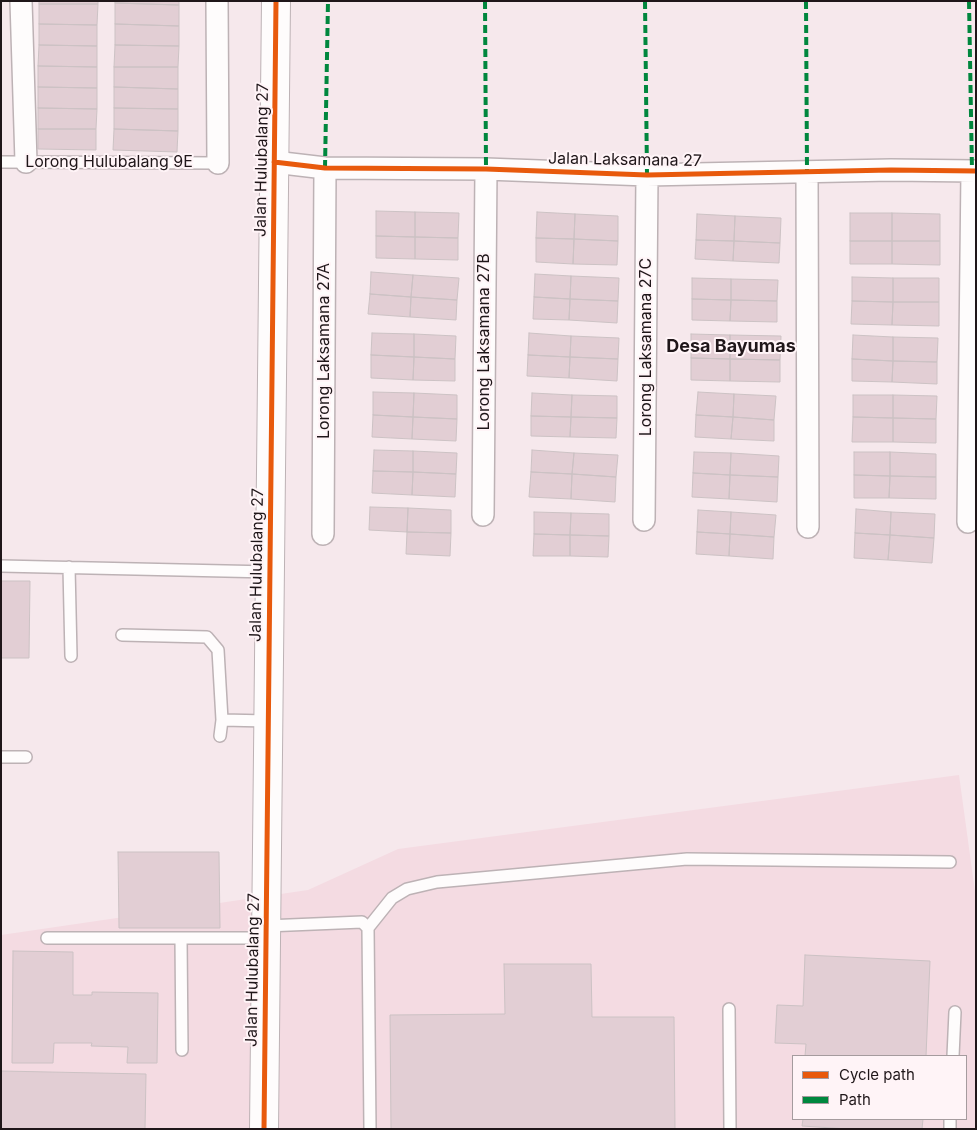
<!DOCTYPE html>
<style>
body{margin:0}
#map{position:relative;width:977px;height:1130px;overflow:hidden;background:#f6e8ec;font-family:Inter,sans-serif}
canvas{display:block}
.frame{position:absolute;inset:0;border:2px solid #1f1619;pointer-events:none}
.legend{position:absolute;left:792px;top:1055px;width:175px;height:65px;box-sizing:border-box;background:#fff4f7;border:1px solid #a59b9e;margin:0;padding:6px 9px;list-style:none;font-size:15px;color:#1f1619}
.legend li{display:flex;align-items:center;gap:10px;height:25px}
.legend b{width:25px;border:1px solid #a59b9e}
</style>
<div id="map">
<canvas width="977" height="1130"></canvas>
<div class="frame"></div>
<ul class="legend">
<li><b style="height:6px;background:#e8590c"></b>Cycle path</li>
<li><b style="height:6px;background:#00873e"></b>Path</li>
</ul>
</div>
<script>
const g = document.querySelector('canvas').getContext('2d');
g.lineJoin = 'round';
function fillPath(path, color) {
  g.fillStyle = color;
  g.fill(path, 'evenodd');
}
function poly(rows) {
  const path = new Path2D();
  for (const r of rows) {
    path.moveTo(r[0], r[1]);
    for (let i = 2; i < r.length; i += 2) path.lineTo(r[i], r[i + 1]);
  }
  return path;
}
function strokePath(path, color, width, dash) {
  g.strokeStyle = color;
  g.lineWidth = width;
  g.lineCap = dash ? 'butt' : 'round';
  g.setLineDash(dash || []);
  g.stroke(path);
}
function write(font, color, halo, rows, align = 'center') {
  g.font = font + ' Inter,sans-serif';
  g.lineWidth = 4;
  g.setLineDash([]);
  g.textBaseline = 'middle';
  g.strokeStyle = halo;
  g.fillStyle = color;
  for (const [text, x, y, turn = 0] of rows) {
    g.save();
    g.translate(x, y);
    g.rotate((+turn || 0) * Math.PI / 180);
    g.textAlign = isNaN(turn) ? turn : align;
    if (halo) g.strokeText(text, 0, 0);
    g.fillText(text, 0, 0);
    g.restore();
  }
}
fillPath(poly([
 [959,775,976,899,976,1129,1,1129,1,935,308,890,398,849],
 [793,1056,966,1056,966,1119,793,1119]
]), '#f4dbe2');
const building = poly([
 [39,1,98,1,98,4,39,4,39,1],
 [115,1,179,1,179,5,115,3,115,1],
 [115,3,179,5,179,26,115,24,115,3],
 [39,4,98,4,97,25,39,24,39,4],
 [39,24,97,25,97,46,39,45,39,24],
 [115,24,179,26,179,46,115,45,115,24],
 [39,45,97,46,97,67,38,66,39,45],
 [115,45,179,46,178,67,114,67,115,45],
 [38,66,97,67,97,88,38,87,38,66],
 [114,67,178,67,178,89,114,87,114,67],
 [38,87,97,88,97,109,38,108,38,87],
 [114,87,178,89,178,109,114,108,114,87],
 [38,108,97,109,96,129,38,129,38,108],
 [114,108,178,109,178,131,114,129,114,108],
 [38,129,96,129,96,150,38,149,38,129],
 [114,129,178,131,177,152,113,150,114,129],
 [376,211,415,212,415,237,376,236,376,211],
 [415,212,459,213,458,238,415,237,415,212],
 [537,212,575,214,574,239,536,238,537,212],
 [850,213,892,213,892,241,850,241,850,213],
 [892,213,940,214,940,241,892,241,892,213],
 [575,214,618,216,618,241,574,239,575,214],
 [697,214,735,216,734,241,696,240,697,214],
 [735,216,781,218,780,243,734,241,735,216],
 [376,236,415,237,415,259,376,258,376,236],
 [415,237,458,238,458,260,415,259,415,237],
 [536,238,574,239,573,264,536,262,536,238],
 [574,239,618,241,617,265,573,264,574,239],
 [696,240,734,241,733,261,695,259,696,240],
 [734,241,780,243,779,263,733,261,734,241],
 [850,241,892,241,892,264,850,264,850,241],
 [892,241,940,241,940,265,892,264,892,241],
 [371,272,413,275,411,297,370,294,371,272],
 [535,274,571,276,570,299,534,297,535,274],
 [413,275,459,278,457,300,411,297,413,275],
 [571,276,619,278,618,301,570,299,571,276],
 [852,277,893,278,893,302,852,301,852,277],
 [692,278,731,279,731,300,692,299,692,278],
 [893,278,939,278,939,302,893,302,893,278],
 [731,279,778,280,777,301,731,300,731,279],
 [370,294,411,297,410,317,368,314,370,294],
 [411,297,457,300,456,320,410,317,411,297],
 [534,297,570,299,569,320,533,319,534,297],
 [570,299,618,301,617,323,569,320,570,299],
 [692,299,731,300,730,321,692,320,692,299],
 [731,300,777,301,777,322,730,321,731,300],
 [852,301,893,302,892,325,851,324,852,301],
 [893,302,939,302,939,326,892,325,893,302],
 [372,333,414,334,414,357,371,355,372,333],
 [529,333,571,336,570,357,528,355,529,333],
 [414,334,456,336,455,359,414,357,414,334],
 [691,334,730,335,730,359,691,358,691,334],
 [730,335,781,336,780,360,730,359,730,335],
 [853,335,893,337,893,361,852,359,853,335],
 [571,336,619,338,618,359,570,357,571,336],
 [893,337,938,338,937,362,893,361,893,337],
 [371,355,414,357,413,380,371,378,371,355],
 [528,355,570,357,569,378,527,376,528,355],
 [414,357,455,359,455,381,413,380,414,357],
 [570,357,618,359,617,381,569,378,570,357],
 [691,358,730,359,730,381,691,380,691,358],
 [730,359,780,360,780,382,730,381,730,359],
 [852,359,893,361,892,382,852,381,852,359],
 [893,361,937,362,937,384,892,382,893,361],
 [373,392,414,393,413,417,373,415,373,392],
 [698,392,734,394,733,417,696,415,698,392],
 [414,393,457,395,457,419,413,417,414,393],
 [532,393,572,395,571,417,531,416,532,393],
 [734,394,776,396,774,420,733,417,734,394],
 [572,395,617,396,617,418,571,417,572,395],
 [853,395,893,395,893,418,853,417,853,395],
 [893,395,937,396,936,419,893,418,893,395],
 [373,415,413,417,412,439,372,437,373,415],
 [696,415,733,417,731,439,695,437,696,415],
 [531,416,571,417,570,437,531,436,531,416],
 [413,417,457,419,456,441,412,439,413,417],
 [571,417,617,418,616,438,570,437,571,417],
 [733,417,774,420,774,441,731,439,733,417],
 [853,417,893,418,893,442,852,442,853,417],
 [893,418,936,419,936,443,893,442,893,418],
 [374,450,413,451,413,472,373,471,374,450],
 [532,450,574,453,572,474,531,472,532,450],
 [413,451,457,453,456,474,413,472,413,451],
 [694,452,731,453,730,475,693,473,694,452],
 [854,452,890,452,890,476,854,475,854,452],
 [890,452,936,454,936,477,890,476,890,452],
 [574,453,618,455,616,477,572,474,574,453],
 [731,453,779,456,778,477,730,475,731,453],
 [373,471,413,472,412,495,372,493,373,471],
 [413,472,456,474,455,497,412,495,413,472],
 [531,472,572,474,571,499,529,497,531,472],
 [693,473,730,475,729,499,692,497,693,473],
 [572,474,616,477,615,502,571,499,572,474],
 [730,475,778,477,777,502,729,499,730,475],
 [854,475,890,476,889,498,854,498,854,475],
 [890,476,936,477,936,499,889,498,890,476],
 [370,507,408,508,407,532,369,530,370,507],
 [408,508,451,510,451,533,407,532,408,508],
 [856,509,891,512,890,535,855,533,856,509],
 [698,510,731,512,730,534,697,532,698,510],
 [534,512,571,513,570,535,534,534,534,512],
 [731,512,776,515,774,537,730,534,731,512],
 [891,512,935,514,934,538,890,535,891,512],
 [571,513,609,514,609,536,570,535,571,513],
 [407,532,451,533,450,556,406,554,407,532],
 [697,532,730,534,729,556,696,554,697,532],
 [855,533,890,535,888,560,854,558,855,533],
 [534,534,570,535,570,556,533,556,534,534],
 [730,534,774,537,773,559,729,556,730,534],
 [570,535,609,536,608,557,570,556,570,535],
 [890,535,934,538,932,563,888,560,890,535],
 [1,581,30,581,29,658,1,658,1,581],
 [118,852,219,852,220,928,119,928,118,852],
 [13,951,73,952,73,995,92,995,92,992,158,993,157,1063,127,1063,128,1047,91,1046,92,1043,54,1043,53,1063,12,1063,13,951],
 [805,955,930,961,926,1056,805,1056,806,1044,775,1043,777,1005,803,1006,805,955],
 [504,964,591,964,592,1017,674,1017,675,1129,391,1129,390,1015,505,1014,504,964],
 [1,1071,146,1074,145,1129,1,1129,1,1071],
 [803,1119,923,1119,922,1129,848,1129,802,1126,803,1119]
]);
fillPath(building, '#e2ced4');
strokePath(building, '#ccc2c4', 1);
const service = poly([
 [1,162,218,163],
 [1,566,270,572],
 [69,567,71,656],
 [122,635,207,637,218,650,222,720,268,721],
 [220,736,222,720],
 [1,757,26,757],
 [266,926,362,922,368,928,370,1129],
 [368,928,392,898,407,889,437,882,687,859,950,862],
 [47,938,266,938],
 [181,938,182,1050],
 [729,1009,730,1129],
 [953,1056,955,1012],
 [950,1129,950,1119]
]);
const minor = poly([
 [21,1,26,162],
 [217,1,218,163],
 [274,162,325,168,486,169,647,175,891,170,976,171],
 [807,172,808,527],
 [483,515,486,169],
 [644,520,647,175],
 [968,522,972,171],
 [323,534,325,168]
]);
const tertiary = poly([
 [264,1129,276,1]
]);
strokePath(service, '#bdb2b5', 14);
strokePath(minor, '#bdb2b5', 24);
strokePath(tertiary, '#bdb2b5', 30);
strokePath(service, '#fefcfc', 11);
strokePath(minor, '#fefcfc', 21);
strokePath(tertiary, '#fefcfc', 28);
strokePath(poly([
 [485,1,486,169],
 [645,1,647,175],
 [806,1,807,172],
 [969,1,972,171],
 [325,168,328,1]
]), '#00873e', 4, [8, 4]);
strokePath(poly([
 [274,162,325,168,486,169,647,175,891,170,976,171],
 [264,1129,276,1]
]), '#e8590c', 5);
write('16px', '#1f1619', '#fff4f7', [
 ["Jalan Hulubalang 27",262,160,-89],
 ["Jalan Laksamana 27",625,160,1],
 ["Lorong Hulubalang 9E",109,162],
 ["Lorong Laksamana 27B",484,342,-90],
 ["Lorong Laksamana 27C",646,347,-90],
 ["Lorong Laksamana 27A",324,351,-90],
 ["Jalan Hulubalang 27",257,565,-89],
 ["Jalan Hulubalang 27",253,970,-89]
]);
write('bold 18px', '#1f1619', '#fff4f7', [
 ["Desa Bayumas",731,347]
]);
</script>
